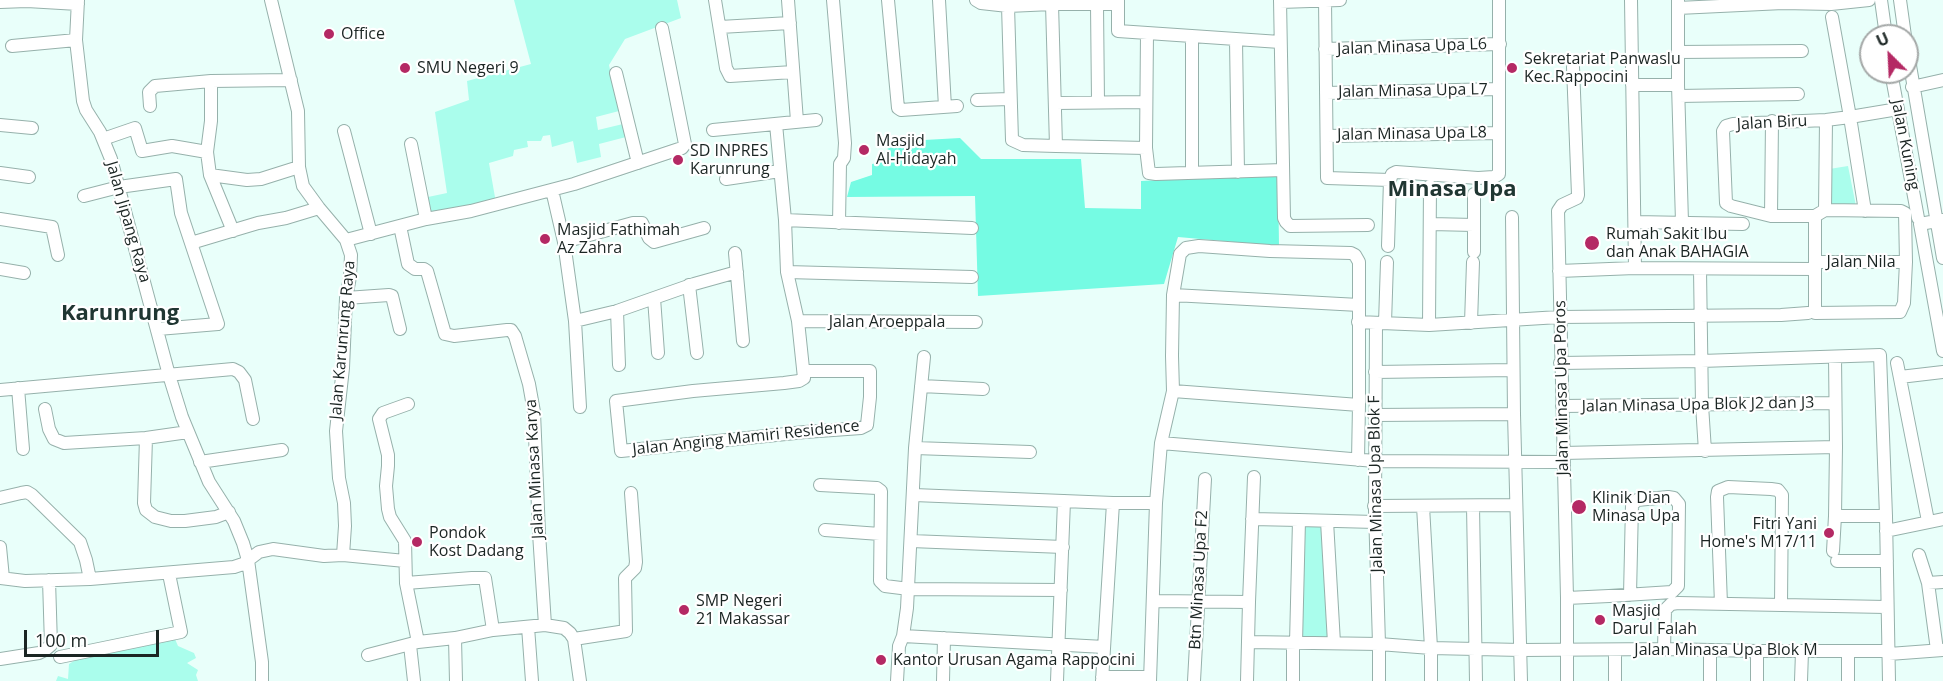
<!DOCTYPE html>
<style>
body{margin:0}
#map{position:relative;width:1943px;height:681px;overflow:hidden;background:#e9fffa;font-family:"Open Sans",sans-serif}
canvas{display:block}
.north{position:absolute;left:1859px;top:24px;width:60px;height:60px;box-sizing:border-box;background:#fff;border:2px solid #a4a8a7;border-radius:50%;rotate:336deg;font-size:16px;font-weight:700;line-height:24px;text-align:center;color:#1b2523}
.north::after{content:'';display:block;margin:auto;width:21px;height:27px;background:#b42964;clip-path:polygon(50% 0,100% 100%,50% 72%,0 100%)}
.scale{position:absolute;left:24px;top:630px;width:135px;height:27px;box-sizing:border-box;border:3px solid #1b2523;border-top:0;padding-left:8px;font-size:18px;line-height:21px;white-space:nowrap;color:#1b2523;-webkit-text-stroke:4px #fff;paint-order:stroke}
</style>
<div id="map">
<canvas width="1943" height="681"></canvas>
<div class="north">U</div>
<div class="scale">100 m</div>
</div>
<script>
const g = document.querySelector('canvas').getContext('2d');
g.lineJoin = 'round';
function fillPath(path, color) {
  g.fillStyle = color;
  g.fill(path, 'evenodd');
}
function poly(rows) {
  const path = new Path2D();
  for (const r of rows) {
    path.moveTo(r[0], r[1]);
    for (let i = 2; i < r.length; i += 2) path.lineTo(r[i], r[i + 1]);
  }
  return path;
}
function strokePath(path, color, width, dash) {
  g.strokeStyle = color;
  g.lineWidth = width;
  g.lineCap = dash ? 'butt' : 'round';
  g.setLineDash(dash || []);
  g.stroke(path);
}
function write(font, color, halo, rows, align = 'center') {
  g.font = font + ' "Open Sans",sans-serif';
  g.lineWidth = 4.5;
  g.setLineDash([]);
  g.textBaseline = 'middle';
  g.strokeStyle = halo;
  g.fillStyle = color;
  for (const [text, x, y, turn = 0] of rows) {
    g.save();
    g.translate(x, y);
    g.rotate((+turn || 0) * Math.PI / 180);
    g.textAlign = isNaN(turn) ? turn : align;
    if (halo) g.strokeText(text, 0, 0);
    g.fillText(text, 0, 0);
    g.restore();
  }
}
fillPath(poly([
 [514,0,677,0,681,18,625,39,609,65,619,111,596,117,598,130,623,124,626,137,599,144,601,157,577,163,573,141,552,147,550,135,543,136,541,141,527,141,528,147,514,150,513,156,489,163,496,203,431,218,428,197,447,193,435,112,469,100,467,81,531,64],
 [1848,166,1856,206,1822,207,1823,170],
 [1295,527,1323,527,1331,640,1292,640],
 [175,639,178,646,194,653,196,658,187,663,198,670,196,675,198,681,56,681,58,676,68,679,69,664,77,659]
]), '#aafdec');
fillPath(poly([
 [960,138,981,159,1081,159,1085,208,1141,209,1141,181,1278,174,1279,246,1178,237,1164,284,978,296,975,196,847,197,851,182,872,175,872,164,887,161,888,142]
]), '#75fbe3');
const minor = poly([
 [78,0,76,40,83,101,86,110,100,132,111,159,169,375,182,417,209,482,234,521,243,543,248,560,262,662,262,681],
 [271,0,298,111,299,167,303,186,319,208,346,240,351,255,350,277,346,298,343,368,336,431,339,478,344,503,345,526,343,555],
 [715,0,726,68,730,76,793,72],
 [788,0,797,121],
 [833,0,845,143,844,158,840,164,839,223],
 [888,0,898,108,901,110,957,106],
 [939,0,945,107],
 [976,0,981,3,1008,6,1012,140,1023,145,1056,146],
 [1118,0,1118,31,1280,42],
 [1280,0,1284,218,1286,222,1290,226,1368,225],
 [1325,0,1327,178,1390,180,1392,174,1396,172,1478,178,1494,177,1499,174,1499,0],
 [1631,0,1635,268],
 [1678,0,1678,8,1783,3,1831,4,1869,0],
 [1881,0,1886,36],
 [1900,0,1905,36],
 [0,2,27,1,78,4],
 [1280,2,1340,0],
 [1118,4,1052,4,1056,146,1146,148],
 [1097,5,1098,102],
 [1008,6,1052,4],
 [1678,8,1678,85],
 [720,27,790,23],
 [1147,33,1146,148,1149,173,1156,174,1283,170],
 [1236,40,1238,172],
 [12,46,76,40],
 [1907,48,1943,258],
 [1325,49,1500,44],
 [1678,52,1802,51],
 [1891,72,1918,218],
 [616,73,638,163],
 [1632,85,1678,85,1682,222],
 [1912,87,1943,80],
 [1326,93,1499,89],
 [1679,96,1798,94],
 [977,100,1010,99],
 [1055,103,1146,102],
 [150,106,149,92,155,86,211,81,291,80],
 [776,124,785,220,787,272,798,321,804,378,799,381,784,383,693,391,616,401,621,451,805,432,861,428,867,425,870,397,870,371,804,371],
 [0,125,32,128],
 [713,130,816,120],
 [344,131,371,234],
 [1327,136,1498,133],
 [103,139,135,128,142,151,172,146,207,152,210,175,233,231],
 [411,144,426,219],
 [207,152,211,121,211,81],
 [1192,172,1192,36],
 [0,173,29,177],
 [210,175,247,180,261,179,299,167],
 [726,179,780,171],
 [552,190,564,242,575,321,580,407],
 [1474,194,1474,225],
 [84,196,119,187,176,179,181,213,218,324,158,329],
 [1825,210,1901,211,1905,213,1906,262,1904,303,1900,312,1815,313,1815,216,1825,210],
 [1825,210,1826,120],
 [1865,211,1850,117,1898,109],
 [1771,216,1772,121],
 [1815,216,1771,216,1731,206,1726,203,1723,131,1726,126,1733,124,1826,120,1850,117,1832,17],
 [1512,217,1514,414,1521,681],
 [0,219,52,227,58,255],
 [785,220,972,228],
 [1942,220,1920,224,1943,351],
 [1635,222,1743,224],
 [1431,224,1474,225,1474,252],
 [346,240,426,219,471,211,574,184,682,148,685,144,662,28],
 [564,242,633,223,642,223,649,238,654,242,704,228],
 [191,243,258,223,286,218,319,208],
 [1388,246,1390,180],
 [735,253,743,341],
 [1815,262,1906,262],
 [0,269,24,273],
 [1700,270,1702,405,1705,451],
 [1559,271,1635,268,1815,269],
 [787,272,972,277],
 [689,285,697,353],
 [346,298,389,295,392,296,400,329],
 [654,298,658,353],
 [617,311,619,365],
 [575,321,617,311,694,284,737,272],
 [798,321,976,322],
 [1358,322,1429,325,1559,317,1781,315,1808,313],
 [1385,323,1387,262],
 [1471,323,1473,262],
 [1429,325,1430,186],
 [1835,357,1836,447,1835,516,1886,516,1889,681],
 [1560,363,1701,361,1880,355,1886,516],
 [1897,363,1928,521],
 [1375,372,1513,370],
 [1900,377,1943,372],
 [921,386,983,389],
 [18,388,23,449],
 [0,390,233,369,239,372,245,380,253,419],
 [1173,391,1359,405,1359,262,1355,255,1351,253,1270,251,1199,246,1186,248,1180,254,1173,295,1359,305],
 [408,404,383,413,379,419,388,455,388,466,386,486,388,509,390,517,405,541,406,583,418,642],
 [1562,406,1835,403],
 [45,409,49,429,54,439,64,443,146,438],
 [1374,415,1514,414],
 [188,432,146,438,144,503,146,510,155,517,171,521,185,521,216,517,229,512],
 [1161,443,1375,461,1563,462],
 [915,448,1030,452],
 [1563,453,1836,447],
 [1358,460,1359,405],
 [200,462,282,450],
 [820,485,877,488,881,491,880,581,885,586,909,589,1061,590],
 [914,495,1113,503,1156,503],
 [0,498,21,493,27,492,32,495,80,542,86,560,90,579],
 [1374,506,1516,505],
 [1423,506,1431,648,1431,681],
 [1473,506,1476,681],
 [1252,519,1299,520,1296,643],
 [1299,520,1375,522],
 [1327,521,1334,643],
 [825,530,880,534],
 [1886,531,1943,519],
 [911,541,1063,547],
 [0,547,3,578],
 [1833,551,1835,516],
 [1919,555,1928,583,1937,650],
 [1837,561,1887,561],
 [0,578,25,581,90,579,234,567,243,564,259,552,273,549,324,556,343,555,405,561],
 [406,583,472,578,485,578,493,630],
 [1928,583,1943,582],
 [1567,598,1609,596,1672,592,1678,586,1679,504,1674,498,1668,497,1637,500,1632,505,1630,595],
 [1154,601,1249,602,1254,477],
 [1721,604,1717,497,1718,491,1728,487,1771,489,1778,490,1782,495,1781,604],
 [545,625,564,628,570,633,574,639,626,631,625,578,635,568,636,562,631,493],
 [528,627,532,681],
 [903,636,1104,647],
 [455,638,456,681],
 [574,639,580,681],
 [1248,642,1379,644,1375,510,1376,324],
 [1293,643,1293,681],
 [410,645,414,681],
 [1664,649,1665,610,1671,604,1678,603,1886,607],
 [368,655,418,642,455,638,493,630,545,625,539,533,534,412,529,384,515,336,511,330,507,330,454,336,445,334,427,271,424,269,415,269,408,264,400,226],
 [60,657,181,632,169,574],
 [0,659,39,653,45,650,51,645,49,580],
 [1102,677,1150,677],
 [897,681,899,646,903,636,907,608,915,448,924,357],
 [943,681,944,638],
 [1057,681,1064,501],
 [1102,681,1113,503],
 [1150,681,1156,503,1161,443,1173,391,1172,356,1173,295],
 [1194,681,1205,479],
 [1247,681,1249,602],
 [1379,681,1379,644,1431,648,1521,650,1664,649,1757,651,1884,651,1889,654,1943,650],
 [1567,681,1567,598,1558,211,1562,205,1577,198,1578,195,1573,67],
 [1615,681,1615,650],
 [1710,681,1710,650],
 [1757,681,1757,651],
 [1801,681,1802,652],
 [1848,681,1848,651]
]);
strokePath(minor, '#96b1ab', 14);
strokePath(minor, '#fff', 12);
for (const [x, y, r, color] of [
 [329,34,6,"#b42964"],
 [405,68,6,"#b42964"],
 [1512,68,6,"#b42964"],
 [864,150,6,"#b42964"],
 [678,160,6,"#b42964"],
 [545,239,6,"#b42964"],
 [1592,243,8,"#b42964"],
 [1579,507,8,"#b42964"],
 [1829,533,6,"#b42964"],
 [417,542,6,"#b42964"],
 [684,610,6,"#b42964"],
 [1600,620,6,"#b42964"],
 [881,660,6,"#b42964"]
]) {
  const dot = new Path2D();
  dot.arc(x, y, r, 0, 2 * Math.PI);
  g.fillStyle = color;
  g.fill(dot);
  strokePath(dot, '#fff', 2);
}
write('16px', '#1b2523', '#fff', [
 ["Office",341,34],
 ["Sekretariat Panwaslu",1524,59],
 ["Kec.Rappocini",1524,77],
 ["SMU Negeri 9",417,68],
 ["Masjid",876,141],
 ["Al-Hidayah",876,159],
 ["SD INPRES",690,151],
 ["Karunrung",690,169],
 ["Masjid Fathimah",557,230],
 ["Az Zahra",557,248],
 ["Rumah Sakit Ibu",1606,234],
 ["dan Anak BAHAGIA",1606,252],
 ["Klinik Dian",1592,498],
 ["Minasa Upa",1592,516],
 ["Fitri Yani",1817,524,"right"],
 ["Home's M17/11",1817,542,"right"],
 ["Pondok",429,533],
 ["Kost Dadang",429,551],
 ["SMP Negeri",696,601],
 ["21 Makassar",696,619],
 ["Masjid",1612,611],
 ["Darul Falah",1612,629],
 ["Kantor Urusan Agama Rappocini",893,660]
], 'left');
write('16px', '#1b2523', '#fff', [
 ["Jalan Minasa Upa L6",1412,47,-2],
 ["Jalan Minasa Upa L7",1413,91,-1],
 ["Jalan Biru",1772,123,-3],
 ["Jalan Minasa Upa L8",1412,134,-1],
 ["Jalan Kuning",1905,145,79],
 ["Jalan Jipang Raya",128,222,74],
 ["Jalan Nila",1861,262],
 ["Jalan Aroeppala",887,322],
 ["Jalan Karunrung Raya",343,340,-85],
 ["Jalan Minasa Upa Poros",1562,388,-91],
 ["Jalan Minasa Upa Blok J2 dan J3",1698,405,-1],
 ["Jalan Anging Mamiri Residence",746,438,-6],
 ["Jalan Minasa Karya",535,469,-93],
 ["Jalan Minasa Upa Blok F",1376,484,-91],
 ["Btn Minasa Upa F2",1199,580,-87],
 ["Jalan Minasa Upa Blok M",1726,650]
]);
write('bold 22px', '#203632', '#fff', [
 ["Minasa Upa",1452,190],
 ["Karunrung",120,314]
]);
</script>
